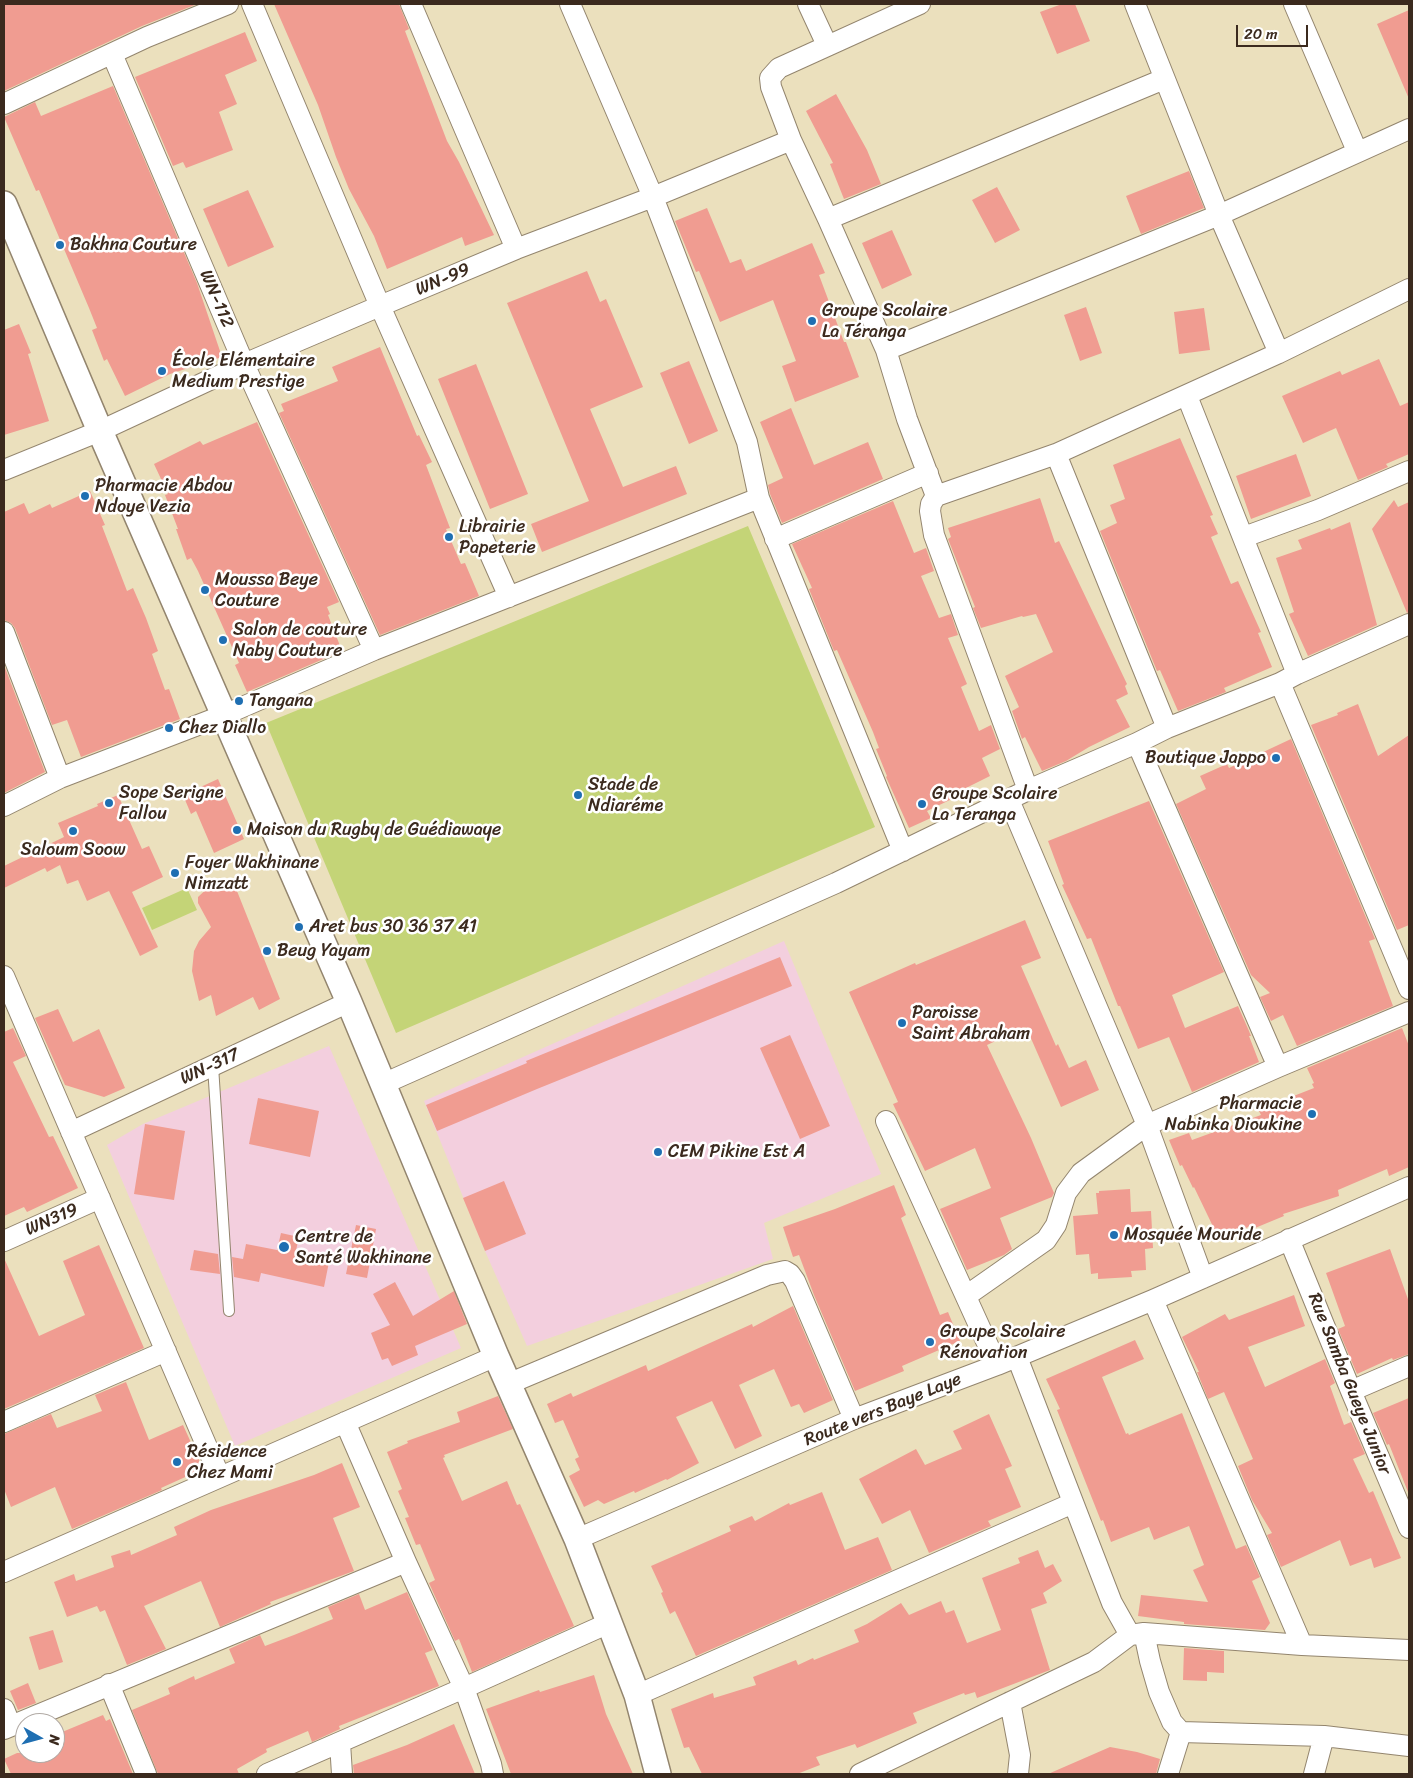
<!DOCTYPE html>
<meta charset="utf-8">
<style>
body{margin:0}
#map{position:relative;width:1413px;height:1778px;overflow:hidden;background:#ebe0bd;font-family:Sriracha,sans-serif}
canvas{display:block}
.frame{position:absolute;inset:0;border:5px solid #3b2a1e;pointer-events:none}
.north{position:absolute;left:15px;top:1713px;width:50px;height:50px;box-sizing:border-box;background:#fff;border:1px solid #b1aaa5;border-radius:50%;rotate:97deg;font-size:14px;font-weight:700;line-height:20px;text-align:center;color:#3b2a1e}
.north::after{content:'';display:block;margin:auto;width:18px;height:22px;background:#1f6fb2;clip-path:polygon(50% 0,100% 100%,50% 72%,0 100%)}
.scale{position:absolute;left:1236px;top:25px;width:72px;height:22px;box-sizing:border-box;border:2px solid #3b2a1e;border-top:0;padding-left:6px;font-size:15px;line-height:18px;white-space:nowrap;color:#3b2a1e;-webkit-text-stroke:4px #fff;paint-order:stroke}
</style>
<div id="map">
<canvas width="1413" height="1778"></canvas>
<div class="frame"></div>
<div class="north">N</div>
<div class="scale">20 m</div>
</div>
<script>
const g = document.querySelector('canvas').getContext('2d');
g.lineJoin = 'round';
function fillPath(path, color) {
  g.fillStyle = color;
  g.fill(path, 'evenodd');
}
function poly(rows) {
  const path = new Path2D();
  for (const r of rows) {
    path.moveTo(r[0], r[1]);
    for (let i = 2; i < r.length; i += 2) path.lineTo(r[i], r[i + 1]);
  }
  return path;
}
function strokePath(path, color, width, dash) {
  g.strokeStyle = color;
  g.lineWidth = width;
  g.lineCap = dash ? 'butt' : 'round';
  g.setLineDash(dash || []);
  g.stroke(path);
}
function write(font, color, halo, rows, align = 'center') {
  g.font = font + ' Sriracha,sans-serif';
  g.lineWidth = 5;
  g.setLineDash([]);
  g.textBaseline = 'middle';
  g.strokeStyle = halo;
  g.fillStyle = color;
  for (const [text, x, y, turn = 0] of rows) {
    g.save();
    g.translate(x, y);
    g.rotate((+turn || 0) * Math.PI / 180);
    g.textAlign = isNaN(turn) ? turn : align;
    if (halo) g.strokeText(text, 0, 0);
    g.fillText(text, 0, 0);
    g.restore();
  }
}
fillPath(poly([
 [784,941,881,1174,764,1223,773,1259,527,1346,485,1251,424,1101],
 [329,1046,461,1348,235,1446,107,1145,143,1124]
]), '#f3cfde');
fillPath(poly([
 [748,526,875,827,396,1033,266,723],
 [187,888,197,910,152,930,142,908]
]), '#c4d477');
fillPath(poly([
 [4,4,197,4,142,26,4,91],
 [274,4,399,4,409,29,405,31,447,141,459,162,494,235,465,246,462,237,387,269,374,236,349,189,336,157,318,105],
 [1062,4,1075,4,1090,41,1057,54,1040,12],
 [1409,10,1409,99,1377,24],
 [245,32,257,61,225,75,237,104,219,112,233,150,186,168,183,162,173,166,135,77],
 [113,86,197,283,222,357,170,374,125,396,107,359,104,361,92,330,97,328,89,308,39,190,36,191,4,117,35,102,41,116],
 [836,94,867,150,881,184,844,199,830,164,833,163,806,111],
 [1189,171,1204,208,1141,234,1126,196],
 [997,187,1020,230,995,243,972,200],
 [248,190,274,247,228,267,203,209],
 [707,208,730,263,741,259,746,271,812,243,825,273,819,275,844,342,846,342,859,377,795,402,782,366,796,361,773,300,720,322,699,271,696,272,675,221],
 [892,230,912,275,882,289,862,243],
 [587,271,600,302,606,299,643,387,590,409,623,487,676,466,687,494,542,552,531,524,589,501,507,303],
 [1086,307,1102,353,1080,361,1064,315],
 [1204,308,1210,350,1179,354,1174,312],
 [19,324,31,353,28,354,49,421,4,435,4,330],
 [380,347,417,436,419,435,432,462,426,465,450,528,446,529,461,564,465,563,479,596,380,635,279,413,284,411,281,404,338,381,332,367],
 [1379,359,1400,406,1409,402,1409,454,1386,464,1388,467,1358,480,1336,428,1303,443,1282,396,1340,371,1342,375],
 [689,361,718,431,689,444,660,373],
 [476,364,528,494,490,509,438,379],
 [791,408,814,465,868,442,883,479,782,523,770,494,768,485,783,478,760,422],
 [257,422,339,602,327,607,330,614,328,615,342,651,247,692,235,665,239,663,198,571,191,558,187,560,176,529,178,529,165,495,168,494,154,464,200,441,203,445],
 [1180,438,1213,515,1210,516,1218,534,1211,537,1231,584,1238,581,1261,632,1258,633,1272,667,1224,688,1226,692,1178,711,1160,670,1157,671,1100,531,1117,523,1110,505,1125,499,1113,465],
 [1296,454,1311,496,1251,519,1236,476],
 [90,491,105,525,102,526,127,591,133,588,146,618,158,651,152,654,165,690,169,689,180,719,81,757,67,720,52,725,15,628,11,623,4,620,4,512,24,503,29,514,50,504,52,508],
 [1040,498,1055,543,1059,541,1127,684,1125,686,1128,694,1116,700,1130,727,1089,747,1066,761,1042,771,1025,737,1022,739,1012,711,1019,707,1005,676,1053,652,1036,614,1023,617,1022,616,981,628,973,608,975,607,948,539,951,537,948,528],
 [1394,500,1398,507,1409,502,1409,612,1407,613,1372,529],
 [893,501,914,553,926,548,934,571,921,576,939,618,951,614,958,635,948,638,967,684,961,687,979,731,991,725,1000,749,982,758,990,776,954,794,956,797,927,811,931,818,909,828,886,777,887,776,876,749,879,748,873,732,837,650,834,651,809,589,812,588,792,544],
 [1350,522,1377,625,1308,656,1289,614,1294,612,1276,558,1302,549,1298,540,1330,528,1331,530],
 [4,665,45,772,4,793],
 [1358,704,1378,756,1409,735,1409,925,1397,930,1311,725,1338,715,1337,713],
 [1291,739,1375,939,1369,941,1393,1006,1297,1046,1283,1015,1271,1021,1260,997,1270,993,1251,975,1176,804,1206,789,1200,776,1227,764,1229,768],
 [218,779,244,839,214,853,196,811,191,814,183,795],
 [118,795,142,849,149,846,163,877,132,892,158,947,140,956,109,891,87,901,78,880,67,884,60,865,47,872,45,868,4,888,4,866,64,837,58,823,98,806,97,804],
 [1149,801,1224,972,1172,995,1185,1028,1238,1006,1249,1031,1251,1036,1249,1036,1259,1062,1192,1092,1169,1037,1138,1049,1120,1006,1118,1006,1091,938,1087,939,1062,885,1064,884,1048,841],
 [233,881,280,999,259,1010,253,997,216,1016,211,995,199,1001,192,971,194,951,199,941,211,927,198,903,198,897,212,884],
 [1025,920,1041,958,1021,966,1056,1046,1058,1044,1069,1068,1086,1060,1099,1090,1061,1107,1026,1027,987,1045,1031,1138,1054,1193,1052,1197,1000,1218,1012,1249,1004,1255,967,1270,940,1209,991,1188,975,1148,925,1171,893,1104,898,1102,849,992,915,963,916,965],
 [780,957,792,986,537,1089,437,1131,426,1105,527,1063,526,1061],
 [58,1009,73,1042,99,1029,125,1088,104,1097,65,1085,35,1018],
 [13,1028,26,1056,13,1062,49,1137,53,1136,78,1188,27,1212,24,1207,4,1216,4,1032],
 [1402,1028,1409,1046,1409,1167,1389,1176,1387,1169,1338,1190,1339,1196,1283,1214,1284,1216,1255,1228,1254,1224,1220,1241,1194,1187,1193,1188,1182,1165,1180,1166,1169,1140,1189,1133,1192,1140,1261,1115,1259,1111,1286,1099,1314,1088,1312,1084,1314,1083,1307,1068],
 [790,1035,830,1126,800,1139,760,1048],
 [258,1098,319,1111,310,1157,249,1144],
 [145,1124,185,1131,174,1200,134,1194],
 [504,1181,526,1234,485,1251,463,1198],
 [894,1185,906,1215,901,1218,940,1315,948,1312,960,1341,902,1366,904,1371,855,1391,814,1295,799,1255,793,1257,783,1227,835,1209],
 [1130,1189,1131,1212,1151,1211,1153,1248,1145,1249,1146,1270,1131,1271,1132,1277,1098,1279,1098,1273,1091,1274,1089,1254,1076,1255,1073,1216,1098,1214,1096,1193,1099,1193,1099,1191],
 [356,1225,376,1229,367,1278,346,1274],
 [281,1233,299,1237,295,1255,329,1262,324,1287,261,1273,259,1282,234,1277,232,1257,243,1259,246,1244,277,1250],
 [99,1245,144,1348,4,1409,4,1258,39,1336,85,1315,63,1261],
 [1390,1249,1409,1302,1409,1354,1393,1360,1392,1358,1357,1374,1338,1329,1345,1326,1326,1273],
 [194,1250,218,1254,220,1274,190,1270],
 [395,1282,413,1316,454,1291,467,1324,415,1346,418,1355,392,1366,388,1358,382,1360,371,1333,390,1325,373,1294],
 [1294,1295,1305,1326,1248,1347,1265,1387,1325,1359,1335,1383,1330,1386,1344,1425,1351,1422,1365,1454,1353,1459,1369,1493,1373,1491,1401,1558,1374,1568,1371,1558,1350,1566,1340,1540,1281,1567,1267,1535,1272,1533,1252,1500,1238,1466,1253,1459,1224,1392,1208,1399,1197,1372,1199,1372,1182,1337,1225,1314,1229,1320],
 [793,1306,833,1400,804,1413,799,1404,791,1407,774,1369,739,1385,762,1436,735,1449,712,1401,676,1417,699,1463,667,1480,666,1479,635,1493,634,1491,604,1504,598,1500,584,1507,569,1476,580,1470,575,1459,579,1457,563,1420,555,1423,547,1404,571,1393,573,1397,646,1365,648,1371,752,1324,753,1327],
 [1135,1340,1144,1359,1102,1377,1126,1434,1128,1433,1129,1435,1182,1413,1236,1549,1246,1545,1260,1577,1252,1581,1270,1623,1265,1630,1184,1624,1184,1622,1138,1616,1141,1595,1208,1602,1193,1570,1204,1565,1189,1526,1154,1540,1149,1527,1111,1542,1103,1520,1101,1521,1057,1410,1060,1409,1046,1379],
 [126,1382,149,1440,183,1425,203,1469,161,1488,162,1490,72,1529,55,1487,11,1507,4,1489,4,1434,51,1414,57,1428,102,1411,95,1395],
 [498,1396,513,1429,444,1455,445,1457,443,1458,462,1501,507,1481,517,1505,520,1504,574,1626,472,1672,459,1639,455,1641,429,1583,435,1580,420,1544,416,1545,405,1518,409,1517,398,1491,402,1489,387,1452,408,1443,407,1441,460,1422,457,1412],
 [1409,1398,1409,1492,1408,1492,1389,1444,1387,1445,1373,1413],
 [989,1414,1012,1466,1005,1469,1021,1507,988,1521,991,1526,929,1553,910,1510,882,1524,859,1479,916,1449,925,1465,962,1449,953,1431],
 [342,1463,360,1507,333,1518,354,1571,270,1602,271,1604,251,1613,220,1627,201,1581,144,1606,166,1649,127,1665,105,1610,100,1612,97,1606,67,1617,54,1582,74,1574,76,1581,114,1567,111,1556,130,1550,131,1555,177,1535,174,1527,211,1510,314,1475],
 [822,1492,845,1550,878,1537,892,1570,696,1656,675,1611,670,1614,661,1593,663,1592,651,1566,731,1531,729,1526,752,1516,755,1521,789,1503,790,1505],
 [1038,1550,1045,1568,1053,1564,1062,1581,1043,1593,1047,1603,1031,1609,1050,1670,977,1698,975,1692,965,1695,964,1693,913,1713,917,1723,857,1748,855,1744,816,1757,820,1765,797,1774,702,1774,689,1747,684,1748,671,1709,713,1693,714,1698,756,1685,753,1677,796,1660,798,1665,813,1658,814,1660,859,1642,854,1630,867,1624,901,1603,909,1615,941,1601,946,1613,954,1610,967,1643,1001,1630,982,1578,1020,1563,1018,1558],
 [407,1592,433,1650,425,1653,439,1686,339,1726,340,1729,312,1742,308,1731,266,1749,267,1752,237,1769,239,1774,158,1774,132,1710,170,1694,168,1688,194,1676,195,1680,235,1663,229,1649,260,1635,265,1646,294,1635,333,1619,328,1607,359,1594,365,1610],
 [53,1630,63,1662,39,1670,29,1637],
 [1184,1648,1224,1651,1224,1673,1207,1672,1207,1681,1183,1680],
 [594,1675,606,1714,633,1774,511,1774,486,1709,539,1690,540,1692],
 [28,1683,36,1703,18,1710,10,1691],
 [103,1715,106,1721,110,1719,133,1774,11,1774,4,1759,17,1753,55,1753,55,1735],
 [454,1724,475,1774,354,1774,353,1765,407,1745],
 [1110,1747,1137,1752,1160,1759,1156,1774,1048,1774]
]), '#f09c91');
const service = poly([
 [213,1066,229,1311]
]);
const minor = poly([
 [252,4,380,306,509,597],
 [411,4,516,249],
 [570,4,653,197,747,442,759,498,903,851],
 [808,4,827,45],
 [920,4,779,68,770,78,771,87,791,140,828,219,886,350,907,419,936,496],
 [1135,4,1219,215,1279,353],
 [1294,4,1357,151],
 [112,54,244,364,374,650],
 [4,104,147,37,228,4],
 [828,219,1164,79],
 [886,350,1219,215,1409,129],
 [1187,396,1297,674],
 [1056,454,1167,728],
 [4,470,100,431,244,364,380,306,516,249,653,197,791,140],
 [1244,537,1318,510,1409,471],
 [775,539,928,473],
 [4,632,60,778],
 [1280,683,1409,989],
 [1137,743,1278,1067],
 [1028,790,934,535,930,511,931,504,936,496,1056,454,1279,353,1409,289],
 [1009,800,1147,1125,1203,1278],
 [4,806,60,778,224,715,374,650,759,498],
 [4,976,220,1477],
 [383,1084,836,883,1028,790,1137,743,1167,728,1280,683,1297,674,1409,624],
 [886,1121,997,1365],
 [71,1132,349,1002],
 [1289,1239,1351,1391,1409,1528],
 [4,1241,100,1198],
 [966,1296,1046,1240,1056,1225,1066,1193,1081,1173,1147,1125,1278,1067,1409,1012],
 [1153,1300,1302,1645],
 [1017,1357,1112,1603,1130,1635],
 [508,1384,767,1275,785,1271,790,1274,795,1281,854,1419],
 [1351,1391,1409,1366],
 [4,1422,166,1351],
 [345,1422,406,1562,464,1688,491,1764,493,1774],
 [577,1539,854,1419,997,1365,1153,1300,1409,1187],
 [4,1572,496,1356],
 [1144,1633,1150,1661,1159,1692,1172,1722,1181,1732,1324,1736,1409,1746],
 [109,1684,146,1774],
 [637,1695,1073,1503],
 [1010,1702,1020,1755,1018,1774],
 [4,1709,11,1726],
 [4,1729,406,1562],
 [340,1743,342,1774],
 [267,1774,464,1688,609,1623],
 [860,1774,1094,1662,1130,1635,1144,1633,1302,1645,1409,1650],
 [1168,1774,1181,1732],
 [1314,1774,1324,1736]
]);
const tertiary = poly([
 [4,204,100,431,349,1002,496,1356,577,1539,637,1695,658,1774]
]);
strokePath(service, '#93856e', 12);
strokePath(minor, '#93856e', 22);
strokePath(tertiary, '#93856e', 28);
strokePath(service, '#fff', 10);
strokePath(minor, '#fff', 20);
strokePath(tertiary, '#fff', 25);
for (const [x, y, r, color] of [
 [60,245,5,"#1f6fb2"],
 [812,321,5,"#1f6fb2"],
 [162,371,5,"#1f6fb2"],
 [85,496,5,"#1f6fb2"],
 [449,537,5,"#1f6fb2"],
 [205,590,5,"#1f6fb2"],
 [223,640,5,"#1f6fb2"],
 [239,701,5,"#1f6fb2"],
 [169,728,5,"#1f6fb2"],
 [1276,758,5,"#1f6fb2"],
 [578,795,5,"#1f6fb2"],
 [109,803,5,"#1f6fb2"],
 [922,804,5,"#1f6fb2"],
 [237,830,5,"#1f6fb2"],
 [73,831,5,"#1f6fb2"],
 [175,873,5,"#1f6fb2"],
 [299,927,5,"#1f6fb2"],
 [267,951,5,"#1f6fb2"],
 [902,1023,5,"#1f6fb2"],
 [1312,1114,5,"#1f6fb2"],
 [658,1152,5,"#1f6fb2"],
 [1114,1235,5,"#1f6fb2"],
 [284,1247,6,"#1f6fb2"],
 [930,1342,5,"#1f6fb2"],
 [177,1462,5,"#1f6fb2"]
]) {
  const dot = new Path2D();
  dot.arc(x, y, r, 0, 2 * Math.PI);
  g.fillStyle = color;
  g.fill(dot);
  strokePath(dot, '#fff', 2);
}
write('18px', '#3b2a1e', '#fff', [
 ["Bakhna Couture",70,245],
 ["Groupe Scolaire",822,311],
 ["La Téranga",822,332],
 ["École Elémentaire",172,361],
 ["Medium Prestige",172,382],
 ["Pharmacie Abdou",95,486],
 ["Ndoye Vezia",95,507],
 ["Librairie",459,527],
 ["Papeterie",459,548],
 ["Moussa Beye",215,580],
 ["Couture",215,601],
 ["Salon de couture",233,630],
 ["Naby Couture",233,651],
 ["Tangana",249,701],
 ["Chez Diallo",179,728],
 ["Boutique Jappo",1266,758,"right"],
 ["Stade de",588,785],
 ["Ndiaréme",588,806],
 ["Sope Serigne",119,793],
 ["Fallou",119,814],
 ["Groupe Scolaire",932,794],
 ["La Teranga",932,815],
 ["Maison du Rugby de Guédiawaye",247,830],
 ["Saloum Soow",73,850,"center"],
 ["Foyer Wakhinane",185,863],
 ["Nimzatt",185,884],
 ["Aret bus 30 36 37 41",309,927],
 ["Beug Yayam",277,951],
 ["Paroisse",912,1013],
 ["Saint Abraham",912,1034],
 ["Pharmacie",1302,1104,"right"],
 ["Nabinka Dioukine",1302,1125,"right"],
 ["CEM Pikine Est A",668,1152],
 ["Mosquée Mouride",1124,1235],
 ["Centre de",295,1237],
 ["Santé Wakhinane",295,1258],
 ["Groupe Scolaire",940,1332],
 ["Rénovation",940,1353],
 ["Résidence",187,1452],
 ["Chez Mami",187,1473]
], 'left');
write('18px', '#3b2a1e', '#fff', [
 ["WN-99",443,280,-23],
 ["WN-112",216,299,67],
 ["WN-317",210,1067,-25],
 ["WN319",52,1220,-24],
 ["Rue Samba Gueye Junior",1349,1384,68],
 ["Route vers Baye Laye",883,1410,-22]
]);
</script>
